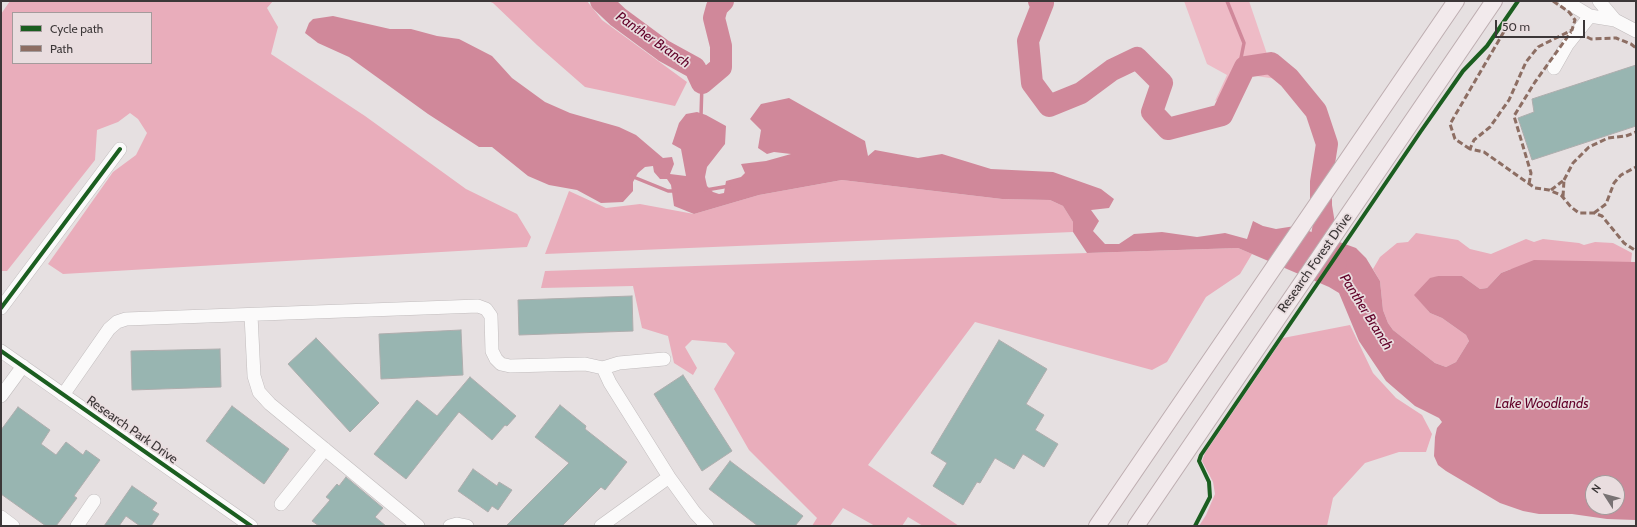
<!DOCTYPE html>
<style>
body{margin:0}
#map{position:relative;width:1637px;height:527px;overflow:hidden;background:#e6e0e1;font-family:Cabin,sans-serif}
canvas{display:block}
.frame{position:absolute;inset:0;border:2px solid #3c3738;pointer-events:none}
.legend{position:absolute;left:12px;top:12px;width:140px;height:52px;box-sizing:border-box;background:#e9dddf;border:1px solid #a49b9c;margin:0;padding:5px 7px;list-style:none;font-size:12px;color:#3c3738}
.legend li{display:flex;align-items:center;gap:8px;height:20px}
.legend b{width:20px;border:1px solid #a49b9c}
.north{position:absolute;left:1585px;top:475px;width:40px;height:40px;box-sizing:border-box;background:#e9dddf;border:1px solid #a49b9c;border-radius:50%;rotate:306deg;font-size:11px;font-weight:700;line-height:16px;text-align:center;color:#3c3738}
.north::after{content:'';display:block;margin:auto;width:14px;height:18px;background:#787273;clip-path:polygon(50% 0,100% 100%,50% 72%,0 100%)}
.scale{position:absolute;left:1495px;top:20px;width:90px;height:18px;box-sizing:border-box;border:2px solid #3c3738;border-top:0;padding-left:5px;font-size:12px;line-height:14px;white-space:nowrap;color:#3c3738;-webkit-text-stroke:3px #e9dddf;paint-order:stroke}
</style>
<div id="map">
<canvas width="1637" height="527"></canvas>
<div class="frame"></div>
<ul class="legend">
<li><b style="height:5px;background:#1b5e20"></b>Cycle path</li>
<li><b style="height:5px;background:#8d6e63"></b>Path</li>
</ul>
<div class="north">N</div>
<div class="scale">50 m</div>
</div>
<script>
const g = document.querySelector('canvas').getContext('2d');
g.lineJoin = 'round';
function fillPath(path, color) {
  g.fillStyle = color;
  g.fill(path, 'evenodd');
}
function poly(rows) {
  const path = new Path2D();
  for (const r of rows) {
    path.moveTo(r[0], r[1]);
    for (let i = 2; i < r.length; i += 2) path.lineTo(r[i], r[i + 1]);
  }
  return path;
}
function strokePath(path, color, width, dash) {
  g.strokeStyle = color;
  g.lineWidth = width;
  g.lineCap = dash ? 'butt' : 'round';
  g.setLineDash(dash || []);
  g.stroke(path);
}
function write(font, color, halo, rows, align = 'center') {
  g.font = font + ' Cabin,sans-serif';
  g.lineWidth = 3.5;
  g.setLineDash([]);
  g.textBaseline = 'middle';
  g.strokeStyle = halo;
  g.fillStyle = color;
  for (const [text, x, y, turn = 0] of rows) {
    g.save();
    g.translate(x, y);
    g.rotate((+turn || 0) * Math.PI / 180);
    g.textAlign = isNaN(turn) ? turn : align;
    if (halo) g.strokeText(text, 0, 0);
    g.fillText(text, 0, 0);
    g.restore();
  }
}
fillPath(poly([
 [1184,1,1249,1,1267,54,1288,74,1284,80,1249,75,1231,103,1226,95,1215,101,1227,75,1207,64]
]), '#eebbc6');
fillPath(poly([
 [10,1,273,1,267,8,278,27,271,54,365,116,466,189,517,214,531,237,527,247,63,274,48,264,113,172,136,155,147,133,138,119,130,113,118,122,97,130,95,160,7,271,1,271,1,14],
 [13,13,151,13,151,63,13,63],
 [488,1,587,1,602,20,687,82,675,106,585,87,537,45,493,3],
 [842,180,1002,199,1050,200,1063,206,1073,222,1073,232,545,254,569,191,606,208,640,204,694,214,759,195],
 [1416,233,1458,240,1470,249,1491,254,1526,239,1534,242,1543,239,1579,243,1584,245,1595,242,1613,243,1632,253,1631,262,1511,269,1501,273,1487,288,1480,289,1462,276,1438,276,1415,295,1430,313,1442,318,1466,335,1469,341,1456,362,1446,367,1435,363,1393,330,1388,323,1383,310,1380,281,1373,269,1380,257,1397,243,1408,242],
 [1238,248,1252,254,1240,274,1206,297,1167,362,1152,370,975,322,868,465,959,526,923,526,908,517,902,526,875,526,843,508,830,526,812,526,817,518,749,450,714,389,735,353,726,343,692,340,685,347,697,368,693,375,674,363,668,336,642,328,633,286,541,288,545,271],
 [1350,325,1373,373,1396,398,1422,415,1432,434,1426,452,1399,452,1365,463,1333,498,1327,526,1199,526,1206,515,1215,494,1213,482,1202,461,1205,453,1283,338]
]), '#e9adbb');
fillPath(poly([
 [333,16,390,29,411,29,437,36,459,39,492,56,512,78,545,102,570,113,619,127,636,135,663,158,672,157,674,164,670,174,686,176,681,149,672,144,679,123,686,114,697,112,706,115,726,126,725,144,707,167,705,177,707,186,713,192,719,194,724,193,726,181,741,177,745,173,741,164,766,161,791,154,774,152,767,154,758,148,761,130,750,119,761,104,789,98,865,141,868,156,875,150,918,158,942,154,991,169,1053,172,1101,189,1114,199,1109,208,1091,210,1099,221,1093,231,1105,244,1119,244,1134,234,1162,232,1197,237,1225,233,1247,239,1253,221,1263,226,1276,229,1295,226,1356,248,1366,258,1380,281,1383,310,1388,323,1393,330,1435,363,1446,367,1456,362,1469,341,1466,335,1442,318,1430,313,1414,295,1430,278,1438,276,1462,276,1480,289,1487,288,1501,273,1534,260,1636,262,1636,520,1607,519,1572,514,1539,514,1523,511,1500,503,1446,471,1438,465,1434,456,1435,437,1437,428,1442,422,1439,418,1415,406,1386,381,1359,341,1339,293,1329,287,1238,248,1087,253,1073,232,1073,222,1063,206,1050,200,1002,199,842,180,759,195,694,214,674,206,671,185,667,179,660,179,654,172,653,166,645,167,638,173,633,182,633,191,623,202,601,203,577,190,549,185,528,176,492,147,479,147,428,114,349,57,318,43,305,33,309,23,313,19],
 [1593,483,1617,483,1617,507,1593,507]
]), '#d0889a');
strokePath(poly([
 [1227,1,1244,43,1241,58,1245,67],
 [701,116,702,83],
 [631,176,668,191,676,191],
 [706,190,729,186]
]), '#d0889a', 3.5);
strokePath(poly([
 [601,1,618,17,664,51,695,68,702,83,721,67,721,46,714,18,717,7,723,1],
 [1039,1,1043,3,1028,41,1032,83,1049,106,1081,93,1112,70,1137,58,1162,83,1152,112,1168,129,1222,115,1245,67,1271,63,1289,78,1316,111,1327,144,1321,182,1321,206,1324,224,1322,236,1336,263]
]), '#d0889a', 22);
const building = poly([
 [1636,65,1636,126,1532,160,1518,118,1534,112,1532,99,1636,65],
 [632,296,633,331,519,335,518,300,632,296],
 [461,330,463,375,381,379,379,334,461,330],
 [316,338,379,403,350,432,288,364,316,338],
 [999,340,1047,369,1026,404,1044,415,1035,430,1058,444,1044,467,1023,454,1014,469,995,458,980,483,977,482,963,505,933,486,947,463,931,453,999,340],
 [220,349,221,387,132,390,131,351,220,349],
 [683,375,732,451,702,471,654,394,683,375],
 [470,377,516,416,507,426,505,425,492,440,459,412,406,479,374,454,417,400,437,416,470,377],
 [560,405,586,426,585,429,627,462,605,490,601,487,562,526,506,526,569,463,535,437,560,405],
 [232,406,289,449,264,484,206,441,232,406],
 [18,407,50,430,41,444,56,455,66,442,83,455,86,450,100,460,74,496,77,498,56,526,46,526,1,494,1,430,18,407],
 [730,461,803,516,795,526,758,526,709,489,730,461],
 [473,469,497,486,499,482,512,490,498,510,492,506,488,512,458,491,473,469],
 [346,477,383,508,375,517,386,526,319,526,312,521,330,500,326,497,337,484,339,486,346,477],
 [132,486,157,503,152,510,159,514,151,526,140,526,126,516,119,526,104,526,132,486]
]);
fillPath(building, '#98b5b1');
strokePath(building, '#aeadad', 1);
const minor = poly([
 [1565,1,1590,16,1615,20,1636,31],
 [1599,1,1615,20],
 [1554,68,1567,45,1590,16],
 [1,308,120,149],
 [251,315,254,376,259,392,270,404,418,526],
 [1,351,251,526],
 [603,368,619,363,664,359],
 [63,395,109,329,117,322,126,319,478,306,486,309,491,316,492,351,496,359,501,364,510,366,585,364,603,368,610,383,669,477,695,513,707,526],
 [1,396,23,366],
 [281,504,325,449],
 [1,517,13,526],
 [77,526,94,501],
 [450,526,457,524,467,526],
 [601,526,669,477]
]);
const major = poly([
 [1097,526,1456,1],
 [1136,526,1494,1]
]);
strokePath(minor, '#c1bcbd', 14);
strokePath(major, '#beaeb1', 18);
strokePath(minor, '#fbfafa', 13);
strokePath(major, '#f2eaec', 16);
strokePath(poly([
 [1553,1,1569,12,1575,20,1572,30,1538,47,1526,62,1509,100,1490,127,1474,140,1470,149,1484,152,1535,188,1549,190,1561,195,1571,207,1579,213,1594,213,1602,216,1624,243,1636,251],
 [1587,37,1591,39,1616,38,1631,44,1636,48],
 [1470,149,1455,139,1450,124,1506,28],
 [1564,180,1573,163,1589,147,1608,138,1626,136,1636,132],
 [1529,184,1531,173,1514,116,1535,82,1571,32],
 [1551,190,1564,180,1563,197],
 [1594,213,1606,204,1614,183,1621,175,1636,167]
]), '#8d6e63', 3, [6, 3]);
strokePath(poly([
 [1,308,120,149],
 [1,351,251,526],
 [1195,526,1210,497,1209,482,1199,461,1201,455,1421,131,1463,71,1487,46,1518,1]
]), '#1b5e20', 4);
write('13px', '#3c3738', '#e9dddf', [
 ["Research Forest Drive",1315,263,-55],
 ["Research Park Drive",132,430,35]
]);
write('italic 14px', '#620229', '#e9dddf', [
 ["Panther Branch",653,40,35],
 ["Panther Branch",1366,312,58],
 ["Lake Woodlands",1542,404]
]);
</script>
